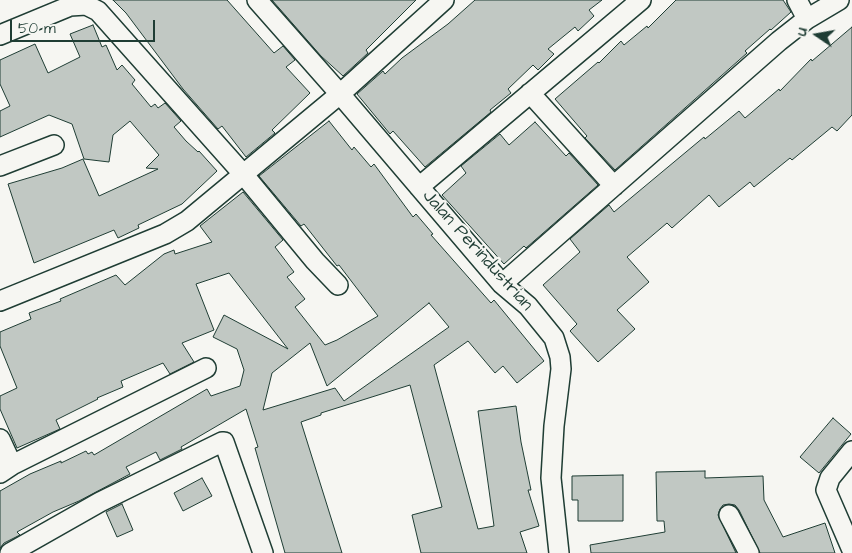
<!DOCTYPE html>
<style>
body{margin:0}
#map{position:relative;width:852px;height:553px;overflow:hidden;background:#f6f6f2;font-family:"Architects Daughter",sans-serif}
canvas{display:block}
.north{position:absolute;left:792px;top:10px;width:50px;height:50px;-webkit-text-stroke:4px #f6f6f2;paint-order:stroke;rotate:282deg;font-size:14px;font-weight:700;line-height:20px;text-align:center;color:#1f3d34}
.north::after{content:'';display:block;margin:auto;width:18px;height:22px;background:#1f3d34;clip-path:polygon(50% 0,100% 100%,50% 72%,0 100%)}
.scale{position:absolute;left:10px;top:20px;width:145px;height:22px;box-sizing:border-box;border:2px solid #1f3d34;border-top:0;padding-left:6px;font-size:15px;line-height:18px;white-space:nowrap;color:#1f3d34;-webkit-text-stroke:4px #f6f6f2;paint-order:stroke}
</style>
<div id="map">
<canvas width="852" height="553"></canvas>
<div class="north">U</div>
<div class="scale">50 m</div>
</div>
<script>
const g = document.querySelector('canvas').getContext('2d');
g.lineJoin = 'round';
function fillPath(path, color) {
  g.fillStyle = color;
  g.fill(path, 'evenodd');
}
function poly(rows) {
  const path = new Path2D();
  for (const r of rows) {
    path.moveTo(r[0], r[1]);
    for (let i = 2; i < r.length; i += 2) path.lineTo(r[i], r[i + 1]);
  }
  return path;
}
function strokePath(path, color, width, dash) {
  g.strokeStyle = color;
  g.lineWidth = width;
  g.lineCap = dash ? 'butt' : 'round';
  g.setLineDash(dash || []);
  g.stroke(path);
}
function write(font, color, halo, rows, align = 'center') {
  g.font = font + ' "Architects Daughter",sans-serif';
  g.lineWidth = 5;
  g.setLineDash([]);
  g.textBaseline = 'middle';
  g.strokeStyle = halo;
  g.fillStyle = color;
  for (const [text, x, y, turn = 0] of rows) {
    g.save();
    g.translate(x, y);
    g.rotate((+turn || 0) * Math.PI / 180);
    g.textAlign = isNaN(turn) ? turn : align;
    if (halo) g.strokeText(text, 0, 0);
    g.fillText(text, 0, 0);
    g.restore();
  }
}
const building = poly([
 [113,0,227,0,274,53,283,46,295,60,286,67,310,93,272,130,275,133,246,157,222,126,218,129,183,89,126,13,113,0],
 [272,0,416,0,366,50,368,53,343,76,321,56,272,0],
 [475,0,602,0,589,10,594,16,578,31,575,27,548,49,554,54,538,70,533,65,508,89,511,93,490,110,491,112,425,167,393,131,390,134,357,94,383,71,385,74,402,58,448,24,475,0],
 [676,0,783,0,791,12,771,30,770,29,745,51,747,53,615,170,585,138,587,136,555,99,598,62,599,63,621,41,624,45,647,26,648,28,676,0],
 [93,25,102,47,106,45,117,70,122,65,135,80,132,84,151,107,155,104,158,108,165,103,181,121,174,127,186,141,198,152,199,151,217,171,182,204,138,225,139,228,118,238,114,230,34,263,8,184,62,168,83,159,99,196,158,169,146,168,159,155,130,121,113,135,109,162,84,159,72,124,49,115,0,137,0,111,10,106,0,84,0,60,35,44,48,73,80,57,70,34,93,25],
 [852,27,852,115,837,131,832,127,792,160,790,158,754,187,750,182,719,207,709,195,672,228,667,223,627,257,649,282,617,310,635,329,598,362,570,331,577,324,543,285,580,252,570,239,609,205,614,212,704,137,705,139,739,111,745,118,779,89,780,91,811,59,812,61,852,27],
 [329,121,352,150,354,147,371,167,374,164,413,217,416,214,433,234,431,235,491,303,494,300,544,361,517,383,503,366,495,373,468,341,434,365,478,529,494,526,478,411,516,406,521,442,531,490,528,490,539,526,520,532,527,553,421,553,412,515,442,507,410,385,321,413,321,415,301,422,342,553,285,553,255,448,258,447,246,409,181,447,182,449,160,460,156,452,126,467,130,474,79,501,53,512,17,532,20,535,4,543,0,548,0,491,30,474,61,461,61,463,86,451,88,454,92,452,94,455,207,389,211,396,240,386,244,370,237,349,213,337,224,315,288,349,229,273,196,284,214,330,182,343,194,362,170,374,163,363,121,381,123,387,97,398,98,399,56,420,60,429,17,448,0,409,0,396,17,388,0,346,0,332,31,319,29,313,61,301,60,299,116,275,125,285,164,254,174,250,175,254,212,242,200,226,243,192,283,240,275,247,294,272,287,277,305,299,295,307,325,345,337,340,378,316,339,265,337,266,304,224,301,226,259,176,329,121],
 [429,303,449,327,344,401,335,388,263,410,272,373,310,343,327,386,429,303],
 [535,122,566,156,569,153,598,185,526,248,524,246,504,264,442,195,466,173,461,166,500,134,509,145,535,122],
 [833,418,851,434,819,473,800,457,833,418],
 [705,471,705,478,763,476,764,500,783,537,825,523,835,553,760,553,739,510,735,505,729,504,723,505,720,509,718,515,736,553,591,553,590,545,665,532,664,521,657,521,656,472,705,471],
 [623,475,623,521,578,521,578,500,572,500,572,476,623,475],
 [202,478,212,496,183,511,174,493,202,478],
 [122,504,133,530,117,537,106,512,122,504]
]);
fillPath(building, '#c1c8c3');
strokePath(building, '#1f3d34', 1);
const street = poly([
 [257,0,340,94,502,284,528,306,554,338,560,357,561,369,554,426,551,478,559,553],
 [797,0,807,19],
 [0,35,70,6,86,5,98,11,244,175,315,261,338,285],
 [530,93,614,186],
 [0,166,54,145],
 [419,187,641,0],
 [502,284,779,41,807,19,839,0],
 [0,301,165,234,187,221,340,94,444,0],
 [0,439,12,465],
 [852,451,830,478,826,490,852,550],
 [0,473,12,465,206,368],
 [729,515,749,553],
 [10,553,100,502,222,442,224,442,263,553]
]);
strokePath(street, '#1f3d34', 22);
strokePath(street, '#f6f6f2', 19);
write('18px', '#1f3d34', '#f6f6f2', [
 ["Jalan Perindustrian",477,251,48]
]);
</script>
